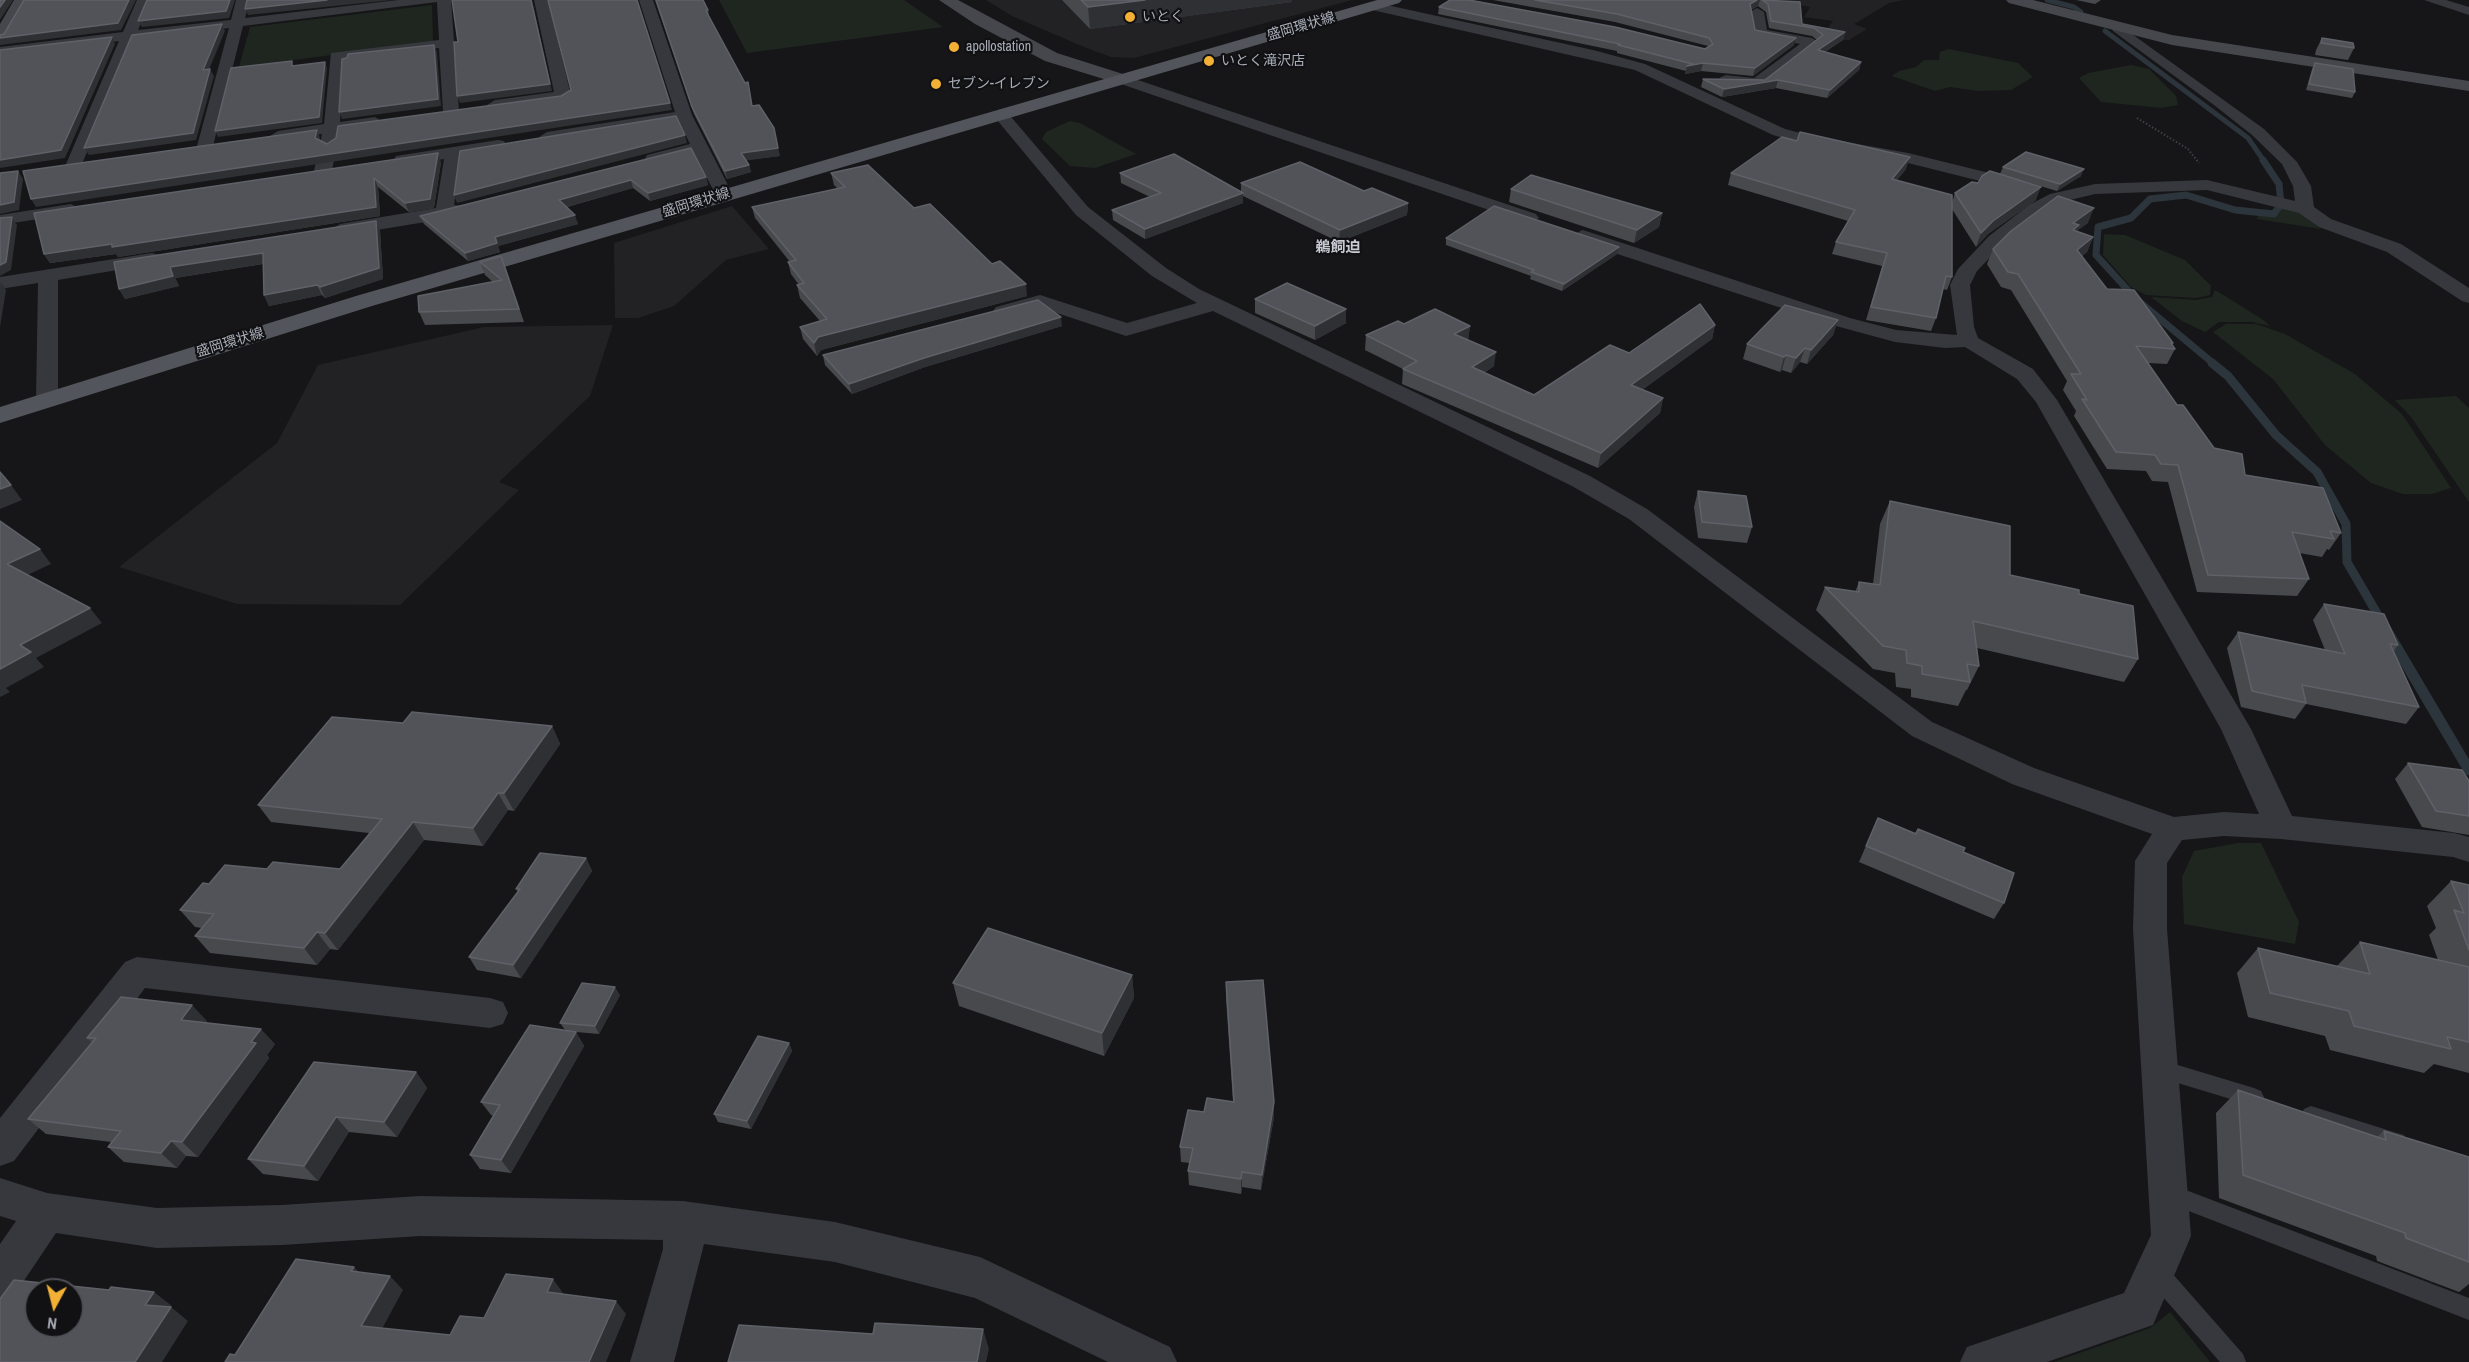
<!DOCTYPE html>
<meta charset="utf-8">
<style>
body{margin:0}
#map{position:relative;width:2469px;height:1362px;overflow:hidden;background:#161618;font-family:"Archivo Narrow",sans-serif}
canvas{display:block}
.north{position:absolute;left:24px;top:1278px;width:60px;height:60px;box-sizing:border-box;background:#111113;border:2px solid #4d4f55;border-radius:50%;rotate:187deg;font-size:16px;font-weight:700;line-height:24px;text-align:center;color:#a8adb8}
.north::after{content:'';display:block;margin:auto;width:21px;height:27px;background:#f2b134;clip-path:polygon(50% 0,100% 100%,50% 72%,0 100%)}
</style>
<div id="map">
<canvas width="2469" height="1362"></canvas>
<div class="north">N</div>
</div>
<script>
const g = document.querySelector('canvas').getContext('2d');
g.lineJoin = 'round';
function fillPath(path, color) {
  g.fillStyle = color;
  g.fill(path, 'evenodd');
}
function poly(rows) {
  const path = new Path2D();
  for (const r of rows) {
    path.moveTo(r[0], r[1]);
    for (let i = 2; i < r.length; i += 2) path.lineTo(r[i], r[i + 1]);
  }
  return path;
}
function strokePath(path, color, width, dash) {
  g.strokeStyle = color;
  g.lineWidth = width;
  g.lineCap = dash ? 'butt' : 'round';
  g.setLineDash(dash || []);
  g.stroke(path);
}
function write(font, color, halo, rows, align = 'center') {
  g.font = font + ' "Archivo Narrow","Noto Sans JP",sans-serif';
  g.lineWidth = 4.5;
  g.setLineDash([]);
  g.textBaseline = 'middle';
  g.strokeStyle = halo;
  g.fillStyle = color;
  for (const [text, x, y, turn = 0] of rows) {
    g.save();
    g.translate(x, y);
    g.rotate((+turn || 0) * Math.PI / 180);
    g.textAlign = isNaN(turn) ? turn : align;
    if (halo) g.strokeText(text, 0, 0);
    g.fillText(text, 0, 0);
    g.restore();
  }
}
fillPath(poly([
 [986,0,1352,0,1134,58,1111,57,1084,47,1012,16],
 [1767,0,1904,0,1889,3,1854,24,1867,29,1849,40,1818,41,1833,21,1804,17,1810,7],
 [732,206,769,249,726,260,674,306,638,318,615,318,614,243],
 [613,325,590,396,499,482,519,490,400,605,237,604,119,567,277,443,318,365,484,327]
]), '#222225');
fillPath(poly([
 [719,0,904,0,943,27,747,53],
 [432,5,433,42,239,67,250,27],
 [1949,49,2018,63,2033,77,2011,90,1978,91,1950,87,1935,91,1892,76,1899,71,1916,67,1924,60,1939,60,1940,52],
 [2131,65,2149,69,2176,96,2178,105,2162,108,2101,102,2079,78,2088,73],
 [1070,121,1080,123,1136,154,1095,168,1070,166,1042,139,1046,132],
 [2290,208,2299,210,2321,229,2257,219,2258,215,2270,210],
 [2104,234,2125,235,2185,260,2211,286,2210,295,2196,298,2146,295,2131,287,2103,255],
 [2215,290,2262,319,2270,326,2252,322,2219,322,2205,332,2182,321,2151,297,2196,300,2212,297],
 [2226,324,2256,324,2285,334,2355,374,2402,414,2451,488,2432,494,2403,494,2371,483,2325,445,2273,379,2213,332],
 [2456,396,2469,408,2469,502,2411,417,2395,400],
 [2238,843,2261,843,2299,922,2295,944,2184,924,2182,877,2194,851],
 [2170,1312,2210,1362,2054,1362,2150,1328]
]), '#1e261f');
strokePath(poly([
 [2047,0,2074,7,2081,12],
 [2105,31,2248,138,2264,161]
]), '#2c353c', 5);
strokePath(poly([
 [2214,364,2135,298,2096,255,2098,227,2131,218,2150,199,2186,195,2235,210,2274,214,2281,204,2279,184,2263,160]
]), '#2c353c', 7);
strokePath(poly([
 [2212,363,2228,376,2276,435,2317,472,2346,524,2347,562,2382,622]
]), '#2c353c', 9);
strokePath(poly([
 [2381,621,2469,770]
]), '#2c353c', 11);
strokePath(poly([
 [2137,118,2188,149,2199,163]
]), '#3d3f44', 2, [1.5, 2]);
fillPath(poly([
 [2161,1060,2254,1088,2261,1091,2264,1097,2261,1103,2254,1106,2161,1078,2154,1075,2151,1069,2154,1063,2161,1060],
 [2311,1106,2397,1133,2404,1135,2407,1142,2404,1149,2397,1151,2304,1121,2301,1115,2304,1109,2311,1106],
 [2170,1184,2469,1298,2469,1320,2163,1201,2159,1194,2163,1187,2170,1184],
 [2156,1261,2164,1264,2243,1354,2246,1362,2220,1362,2148,1280,2145,1272,2148,1264,2156,1261]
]), '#37383d');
fillPath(poly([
 [137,0,151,0,138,30,231,20,236,0,250,0,245,18,398,0,451,0,459,111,451,116,443,111,439,48,343,60,340,122,375,117,383,122,381,125,339,132,332,171,323,176,314,171,322,134,278,141,270,136,278,131,324,124,331,53,439,40,437,2,243,26,213,146,205,151,197,146,229,28,134,39,82,164,74,169,68,168,66,164,119,41,0,55,0,47,123,32,137,0],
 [534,0,548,0,571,96,563,101,489,108,487,105,495,100,554,92,534,0],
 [639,0,653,0,692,115,733,195,730,199,718,199,694,153,653,164,645,159,647,155,690,144,679,121,547,142,539,137,547,132,675,112,639,0],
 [2424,0,2446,0,2469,7,2469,15,2424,0],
 [1373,2,1593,50,1645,64,1785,129,1808,135,1908,153,2026,182,2029,186,2020,191,1908,163,1800,143,1773,135,1635,70,1368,9,1366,6,1373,2],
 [1757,8,1764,12,1767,30,1812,38,1819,42,1762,86,1721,83,1718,80,1721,77,1726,75,1754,78,1800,44,1755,36,1750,12,1757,8],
 [2118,24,2264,129,2297,162,2311,186,2314,207,2331,219,2401,244,2469,288,2469,303,2462,301,2387,252,2319,227,2299,213,2207,190,2095,194,2062,202,2041,213,2003,244,1977,271,1970,285,1974,327,1978,338,2033,369,2057,400,2251,729,2292,816,2454,833,2469,837,2469,862,2453,857,2281,839,2224,836,2182,840,2167,863,2167,929,2191,1236,2185,1250,2153,1325,2047,1362,1960,1362,1967,1347,2124,1293,2151,1235,2133,929,2135,861,2152,834,2012,784,1912,736,1629,519,1572,486,1213,311,1126,336,1039,307,1003,317,996,315,993,311,996,307,1040,295,1127,323,1197,303,1152,276,1076,215,992,114,1000,109,1006,111,1088,207,1166,268,1199,289,1590,476,1647,509,1932,722,2034,768,2174,817,2224,812,2259,814,2221,729,2036,402,2017,379,1965,347,1945,348,1895,342,1836,326,1575,240,1573,236,1582,230,1589,232,1850,318,1896,330,1957,335,1950,285,1958,269,1989,236,2029,205,2050,194,2095,184,2207,180,2295,201,2293,186,2282,164,2252,135,2214,105,2113,31,2111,28,2118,24],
 [1120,74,1536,214,1539,218,1530,223,1524,222,1115,82,1112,79,1120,74],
 [498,140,504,141,506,145,504,149,461,156,454,205,463,206,466,210,463,214,444,219,340,236,331,230,340,224,436,208,444,159,402,165,396,164,394,160,396,156,498,140],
 [71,204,80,209,77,213,0,225,0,215,71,204],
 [152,253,159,255,162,259,159,263,58,280,58,400,55,405,47,407,39,405,36,400,38,283,0,289,0,277,152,253],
 [137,957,490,998,503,1002,508,1013,503,1024,490,1028,145,988,14,1161,0,1166,0,1118,125,962,137,957],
 [0,1178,47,1193,157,1208,282,1205,420,1196,683,1201,835,1222,980,1257,1170,1347,1177,1362,1108,1362,975,1298,835,1262,704,1244,674,1362,630,1362,663,1249,663,1240,420,1236,282,1245,157,1248,56,1233,15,1294,0,1300,0,1244,16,1221,0,1216,0,1178]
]), '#37383d');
fillPath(poly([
 [14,0,30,0,6,40,0,42,0,24,14,0],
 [939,0,958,0,1057,53,1126,75,1129,79,1120,84,1045,61,975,24,939,0],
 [2006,0,2033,0,2172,35,2469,81,2469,91,2172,45,2009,3,2006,0]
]), '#45474d');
fillPath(poly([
 [1377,0,1402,0,1399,3,372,306,0,423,0,407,356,296,1377,0]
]), '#53555c');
fillPath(poly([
 [655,0,708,10,709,17,752,106,780,156,746,160,749,165,751,172,727,179,694,114],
 [1062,0,1292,0,1292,2,1090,29],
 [1493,0,1777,0,1802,24,1845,32,1843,40,1825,52,1861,62,1859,70,1827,98,1776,88,1722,97,1701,87,1703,79,1765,80,1817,40,1812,36,1769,28,1766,12,1758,6,1751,10,1755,30,1794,45,1753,76,1701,71,1685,74,1686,71,1617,53,1617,51,1438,14,1439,7,1705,49,1708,47,1708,46,1615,22],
 [2076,0,2101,0,2095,4],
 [2322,38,2354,48,2348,60,2315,55,2316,50],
 [2315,63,2355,92,2352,98,2306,90,2312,69],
 [691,148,706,177,708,185,650,201,633,188,567,207,578,224,498,246,500,252,468,261,424,224,420,216],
 [441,162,434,208,409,212,378,187,380,216,118,257,116,254,50,263,44,254],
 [2003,167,2081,176,2057,191,2000,174],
 [1906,169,1897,180,1952,203,1955,193,2036,200,1988,234,1976,247,1952,209,1952,277,1947,290,1943,289,1936,318,1931,331,1866,320,1882,266,1832,254,1836,242,1848,221,1728,185,1731,173],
 [831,173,914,208,992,264,1027,296,821,350,817,356,803,339,800,327,820,321,800,298,797,285,799,285,791,274,788,262,790,262,755,218,752,207,838,189,834,185],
 [1120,173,1241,192,1241,183,1364,191,1408,203,1407,215,1339,242,1243,196,1243,203,1145,239,1113,220,1112,210,1150,197,1121,183],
 [1511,189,1662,213,1659,227,1634,243,1509,202],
 [376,221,380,231,383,279,325,298,322,295,269,306,264,295,263,264,175,278,179,286,125,299,119,289],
 [2088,223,2076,231,2093,237,2087,252,2082,256,2107,289,2173,343,2172,345,2175,349,2167,364,2148,363,2177,405,2214,448,2245,475,2341,533,2329,550,2327,549,2322,557,2299,553,2309,579,2297,596,2197,592,2168,482,2152,481,2146,471,2107,469,2074,416,2076,411,2063,390,2067,381,2011,290,2001,287,1987,264,1993,249],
 [1446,238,1619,247,1617,254,1562,291,1530,279,1531,276,1446,245],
 [480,262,506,269,524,322,425,325,419,312,493,282,485,275],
 [1255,299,1346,309,1346,323,1315,340,1255,313],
 [1838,320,1833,335,1807,364,1800,362,1791,373,1782,370,1780,372,1743,359,1747,344],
 [1404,324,1470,326,1468,340,1494,366,1484,373,1534,395,1629,353,1715,325,1712,339,1642,390,1663,398,1660,413,1598,468,1402,384,1403,369,1365,350,1366,335],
 [1062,326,925,367,852,394,825,365,823,355],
 [1698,491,1752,527,1747,543,1698,538,1694,507],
 [1890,501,2010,575,2079,594,2138,659,2124,682,1977,648,1979,666,1967,690,1966,690,1958,706,1911,697,1911,689,1896,687,1895,673,1873,669,1816,610,1825,587,1855,592,1859,582,1873,584,1880,524],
 [2324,604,2398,645,2394,651,2419,707,2406,724,2306,704,2295,719,2241,707,2227,648,2238,632,2325,650,2313,620],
 [403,723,552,726,560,744,514,811,508,810,483,846,424,840,338,950,330,949,317,965,210,953,195,936,202,928,195,927,180,910,209,884,267,869,340,869,369,833,271,822,258,805],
 [2408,763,2469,781,2469,835,2422,827,2395,779],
 [1878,818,1915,833,1918,829,1963,852,2004,903,1994,919,1859,862],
 [586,858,592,871,521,978,477,970,469,957,518,892,516,889],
 [2451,881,2469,885,2469,1073,2434,1064,2424,1073,2330,1050,2325,1036,2248,1017,2237,973,2258,948,2337,966,2360,942,2438,960,2429,935,2436,928,2427,906],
 [1132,975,1134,998,1104,1056,959,1006,953,983],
 [1226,982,1274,1102,1274,1117,1261,1190,1242,1187,1241,1194,1189,1185,1188,1171,1190,1163,1181,1162,1180,1147,1204,1112,1233,1102,1226,998],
 [620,995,599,1034,576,1032,584,1046,511,1173,480,1169,470,1155,493,1116,491,1115,481,1102,565,1030,560,1023],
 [207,1021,205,1022,275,1044,267,1055,269,1058,198,1157,186,1156,177,1168,124,1162,108,1147,111,1142,46,1134,28,1119,92,1042,87,1038],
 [789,1043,792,1051,751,1129,718,1122,714,1114],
 [416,1072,427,1088,397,1137,349,1132,318,1181,263,1174,248,1159],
 [2238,1090,2377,1137,2384,1131,2469,1157,2469,1284,2459,1292,2377,1261,2376,1256,2219,1198,2216,1113]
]), '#47494d');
fillPath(poly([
 [5,0,13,0,0,20,0,7],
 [129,0,136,0,121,30,0,45,0,38],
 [230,0,235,0,229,18,142,27,138,21],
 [327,0,392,0,248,15,245,9],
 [531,0,532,0,552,91,460,103,457,96],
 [1145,0,1292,0,1292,2,1090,29,1088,7],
 [1757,0,1760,0,1758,6,1748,11,1750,4],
 [222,24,225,31,206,77,203,70],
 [1845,32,1843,40,1816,58,1818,50],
 [112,37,115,44,65,158,0,168,0,160],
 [1796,38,1794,45,1753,76,1755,68],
 [434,45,437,52,441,106,342,119,339,112],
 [325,62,327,68,322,123,218,137,215,131],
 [1861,62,1859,70,1827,98,1830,90],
 [1703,63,1701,71,1685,74,1687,66],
 [210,69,214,76,196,140,89,155,84,148],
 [1778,80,1776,88,1722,97,1724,89],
 [670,103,672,110,36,207,31,199],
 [774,128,780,156,743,161,741,153],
 [317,130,320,138,319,146,315,138],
 [685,135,687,143,457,203,454,195],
 [438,153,441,162,434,208,409,212,405,203],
 [1910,157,1906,169,1888,191,1892,179],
 [749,165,751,172,727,179,725,171],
 [2084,169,2081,176,2057,191,2060,184],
 [18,171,23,179,19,210,0,214,0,205],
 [706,177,708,185,650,201,648,193],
 [374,178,378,187,380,216,118,257,116,254,50,263,44,254],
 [631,180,633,188,562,208,559,200],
 [2041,187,2036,200,1988,234,1976,247,1981,233,1993,221],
 [1243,193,1243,203,1145,239,1145,229],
 [1408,203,1407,215,1339,242,1340,230],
 [2094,208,2088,223,2077,231,2072,240,2073,223],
 [1662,213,1659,227,1634,243,1637,230],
 [575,215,578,224,498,246,500,252,468,261,465,253,495,237],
 [12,217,17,225,11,270,0,276,0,265],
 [376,221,380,231,383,279,325,298,320,287],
 [2093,237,2087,252,2070,265,2077,250],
 [1619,247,1617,254,1562,291,1564,284],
 [263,253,268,263,175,278,179,286,125,299,119,289,170,267],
 [1,282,6,290,0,327,0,286],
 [1026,284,1027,296,821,350,817,356,814,343,818,337],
 [317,285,322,295,269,306,264,295],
 [1346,309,1346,323,1315,340,1315,326],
 [1061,317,1062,326,925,367,852,394,849,384,924,358],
 [1838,320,1833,335,1807,364,1811,350],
 [1715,325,1712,339,1628,400,1631,385],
 [1470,326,1468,340,1454,334],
 [1805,348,1800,362,1791,373,1796,358],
 [1496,352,1494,366,1470,382,1472,367],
 [1786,355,1782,370,1780,372,1784,357],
 [1663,398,1660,413,1598,468,1601,453],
 [11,485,22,500,0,509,0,489],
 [40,549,51,564,19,579,7,564],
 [90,608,102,623,36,658,44,667,6,688,10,692,0,697,0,669,20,645],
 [552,726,560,744,514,811,504,793],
 [498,793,508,810,483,846,473,828],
 [413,822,424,840,338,950,325,933],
 [586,858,592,871,521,978,513,965],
 [317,932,330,949,317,965,304,948],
 [1132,975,1134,998,1104,1056,1102,1033],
 [615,987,620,995,599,1034,595,1026],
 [192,1005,207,1021,195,1035,181,1020],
 [261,1029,275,1044,267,1055,269,1058,198,1157,182,1142],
 [576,1032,584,1046,511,1173,501,1160],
 [789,1043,792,1051,751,1129,747,1121],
 [416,1072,427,1088,397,1137,384,1122],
 [1274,1102,1274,1117,1261,1190,1262,1175],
 [336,1117,349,1132,318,1181,304,1166],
 [171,1141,186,1156,177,1168,161,1153],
 [1242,1172,1242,1187,1241,1194,1241,1179],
 [354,1267,368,1281,351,1271],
 [390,1276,403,1290,376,1340,361,1326],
 [553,1279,563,1293,558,1306,547,1292],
 [154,1292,172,1306,163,1319,145,1305],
 [616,1301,626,1314,606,1362,589,1362],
 [171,1307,188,1321,162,1362,135,1362],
 [983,1329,989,1349,986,1362,977,1362]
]), '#2f3033');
const building = poly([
 [0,0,5,0,0,7,0,0],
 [24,0,129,0,118,23,0,38,0,35,4,34,24,0],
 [147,0,230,0,226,11,138,21,147,0],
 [247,0,327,0,245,9,247,0],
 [452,0,531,0,550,84,457,96,454,42,458,42,452,0],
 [548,0,637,0,670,103,31,199,23,171,317,130,315,138,327,144,336,138,338,126,561,96,571,90,548,0],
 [656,0,703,0,708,10,706,11,745,83,748,82,752,106,759,105,774,128,778,148,741,153,749,165,725,171,692,107,656,0],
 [1081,0,1145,0,1088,7,1081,0],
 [1450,0,1469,0,1615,27,1705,49,1713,44,1709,38,1617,14,1535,0,1757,0,1750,4,1755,30,1796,38,1755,68,1703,63,1687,66,1693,64,1618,45,1620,44,1439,7,1450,0],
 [1762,0,1800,2,1802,24,1845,32,1818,50,1861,62,1830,90,1778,80,1724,89,1703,79,1765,80,1823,35,1814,28,1771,21,1768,4,1762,0],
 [222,24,203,70,210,69,193,133,84,148,132,35,222,24],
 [112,37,61,150,0,160,0,50,112,37],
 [2322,38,2353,43,2354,48,2321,43,2322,38],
 [434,45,438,99,339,112,342,59,347,58,348,54,434,45],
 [292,61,292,66,325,62,319,117,215,131,231,68,292,61],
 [2315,63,2353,69,2355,92,2309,84,2315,63],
 [676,116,685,135,454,195,460,151,676,116],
 [1800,132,1910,157,1892,179,1952,195,1952,277,1946,276,1936,318,1871,307,1887,253,1836,242,1855,210,1731,173,1782,137,1797,141,1800,132],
 [691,148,706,177,648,193,631,180,559,200,575,215,495,237,497,243,465,253,420,216,691,148],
 [2026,152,2084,169,2060,184,2003,167,2026,152],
 [438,153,430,199,405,203,374,178,376,207,112,247,112,244,44,254,34,213,438,153],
 [1174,154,1243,193,1145,229,1112,210,1161,193,1120,173,1174,154],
 [1300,162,1364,191,1372,188,1408,203,1340,230,1241,183,1300,162],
 [868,165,914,208,930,204,992,264,1000,261,1026,284,818,337,814,343,800,327,827,319,797,285,804,283,788,262,796,260,752,207,845,187,831,173,868,165],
 [18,171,14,202,0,205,0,173,18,171],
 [1990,171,2041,187,1993,221,1981,233,1955,193,1972,182,1978,183,1982,176,1990,171],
 [1531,175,1662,213,1637,230,1511,189,1531,175],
 [2058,196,2094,208,2073,223,2079,225,2073,230,2093,237,2077,250,2107,289,2134,290,2173,343,2171,343,2175,349,2136,346,2177,405,2183,405,2214,448,2242,454,2245,475,2323,488,2341,533,2330,531,2334,539,2292,532,2309,579,2208,575,2178,465,2161,464,2155,455,2116,452,2082,399,2087,400,2071,374,2081,374,2018,274,2008,272,1993,249,2011,231,2058,196],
 [1494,206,1619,247,1564,284,1531,272,1534,270,1446,238,1494,206],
 [12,217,6,262,0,265,0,218,12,217],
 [376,221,379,268,320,287,317,285,264,295,263,253,170,267,173,276,119,289,114,262,376,221],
 [501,256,519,309,419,312,418,296,502,280,480,262,501,256],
 [1287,283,1346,309,1315,326,1255,299,1287,283],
 [1038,300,1061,317,924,358,849,384,823,355,1038,300],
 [1700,304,1715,325,1631,385,1663,398,1601,453,1403,369,1417,361,1366,335,1398,321,1404,324,1435,309,1470,326,1454,334,1496,352,1472,367,1534,395,1610,345,1629,353,1700,304],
 [1785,305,1838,320,1811,350,1805,348,1796,358,1786,355,1784,357,1747,344,1785,305],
 [0,472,11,485,0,489,0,472],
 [1698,491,1746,496,1752,527,1702,522,1698,491],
 [1890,501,2010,526,2010,575,2079,590,2079,594,2133,606,2138,659,1973,621,1979,666,1967,664,1970,682,1922,674,1922,666,1907,663,1906,650,1883,646,1825,587,1859,592,1859,582,1880,585,1890,501],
 [0,521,40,549,7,564,90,608,20,645,31,652,0,669,0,521],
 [2324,604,2384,614,2398,645,2390,644,2419,707,2302,685,2306,703,2252,691,2238,632,2345,654,2324,604],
 [412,712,552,726,504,793,498,793,473,828,413,822,325,933,317,932,304,948,195,936,214,914,180,910,203,883,209,884,225,865,267,869,273,862,340,869,382,819,258,805,332,717,403,723,412,712],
 [2408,763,2462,770,2469,781,2469,816,2436,811,2408,763],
 [1878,818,1916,834,1918,829,1965,848,1963,852,2014,873,2004,903,1866,846,1878,818],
 [540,853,586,858,513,965,469,957,520,889,516,889,540,853],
 [2451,881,2469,885,2469,950,2454,910,2464,913,2451,881],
 [988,928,1132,975,1102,1033,953,983,988,928],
 [2360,942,2469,967,2469,1042,2447,1037,2451,1049,2354,1026,2349,1011,2270,993,2258,948,2370,974,2360,942],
 [1263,980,1274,1102,1262,1175,1242,1172,1241,1179,1188,1171,1193,1148,1180,1147,1188,1110,1204,1112,1207,1098,1234,1102,1226,982,1263,980],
 [582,983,615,987,595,1026,560,1023,582,983],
 [121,997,192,1005,181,1020,261,1029,251,1042,256,1043,182,1142,171,1141,161,1153,108,1147,121,1131,28,1119,96,1038,87,1038,121,997],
 [530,1025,576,1032,501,1160,470,1155,500,1105,481,1102,530,1025],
 [758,1036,789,1043,747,1121,714,1114,758,1036],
 [314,1062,416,1072,384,1122,336,1117,304,1166,248,1159,314,1062],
 [2238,1090,2386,1140,2384,1131,2469,1157,2469,1262,2406,1238,2405,1233,2243,1175,2238,1090],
 [296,1259,354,1267,351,1271,390,1276,361,1326,450,1335,460,1316,484,1318,506,1274,553,1279,547,1292,616,1301,589,1362,225,1362,230,1354,235,1355,296,1259],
 [14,1280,109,1290,111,1287,154,1292,145,1305,171,1307,135,1362,0,1362,0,1299,14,1280],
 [36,1290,72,1290,72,1326,36,1326,36,1290],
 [875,1323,983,1329,977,1362,728,1362,739,1325,873,1334,875,1323]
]);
fillPath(building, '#525359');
strokePath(building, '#5f6168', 1.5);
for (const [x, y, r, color] of [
 [1130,17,6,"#f2b134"],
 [954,47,6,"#f2b134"],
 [1209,61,6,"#f2b134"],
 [936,84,6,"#f2b134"]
]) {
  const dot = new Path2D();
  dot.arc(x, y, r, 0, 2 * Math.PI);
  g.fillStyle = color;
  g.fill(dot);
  strokePath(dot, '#111113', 2);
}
write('14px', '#a8adb8', '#111113', [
 ["いとく",1142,17],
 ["apollostation",966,47],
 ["いとく滝沢店",1221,61],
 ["セブン-イレブン",948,84]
], 'left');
write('14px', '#a8adb8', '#111113', [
 ["盛岡環状線",1301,27,-16],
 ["盛岡環状線",696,203,-17],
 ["盛岡環状線",230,343,-17]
]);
write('bold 15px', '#c9ccd4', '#111113', [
 ["鵜飼迫",1338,248]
]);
</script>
